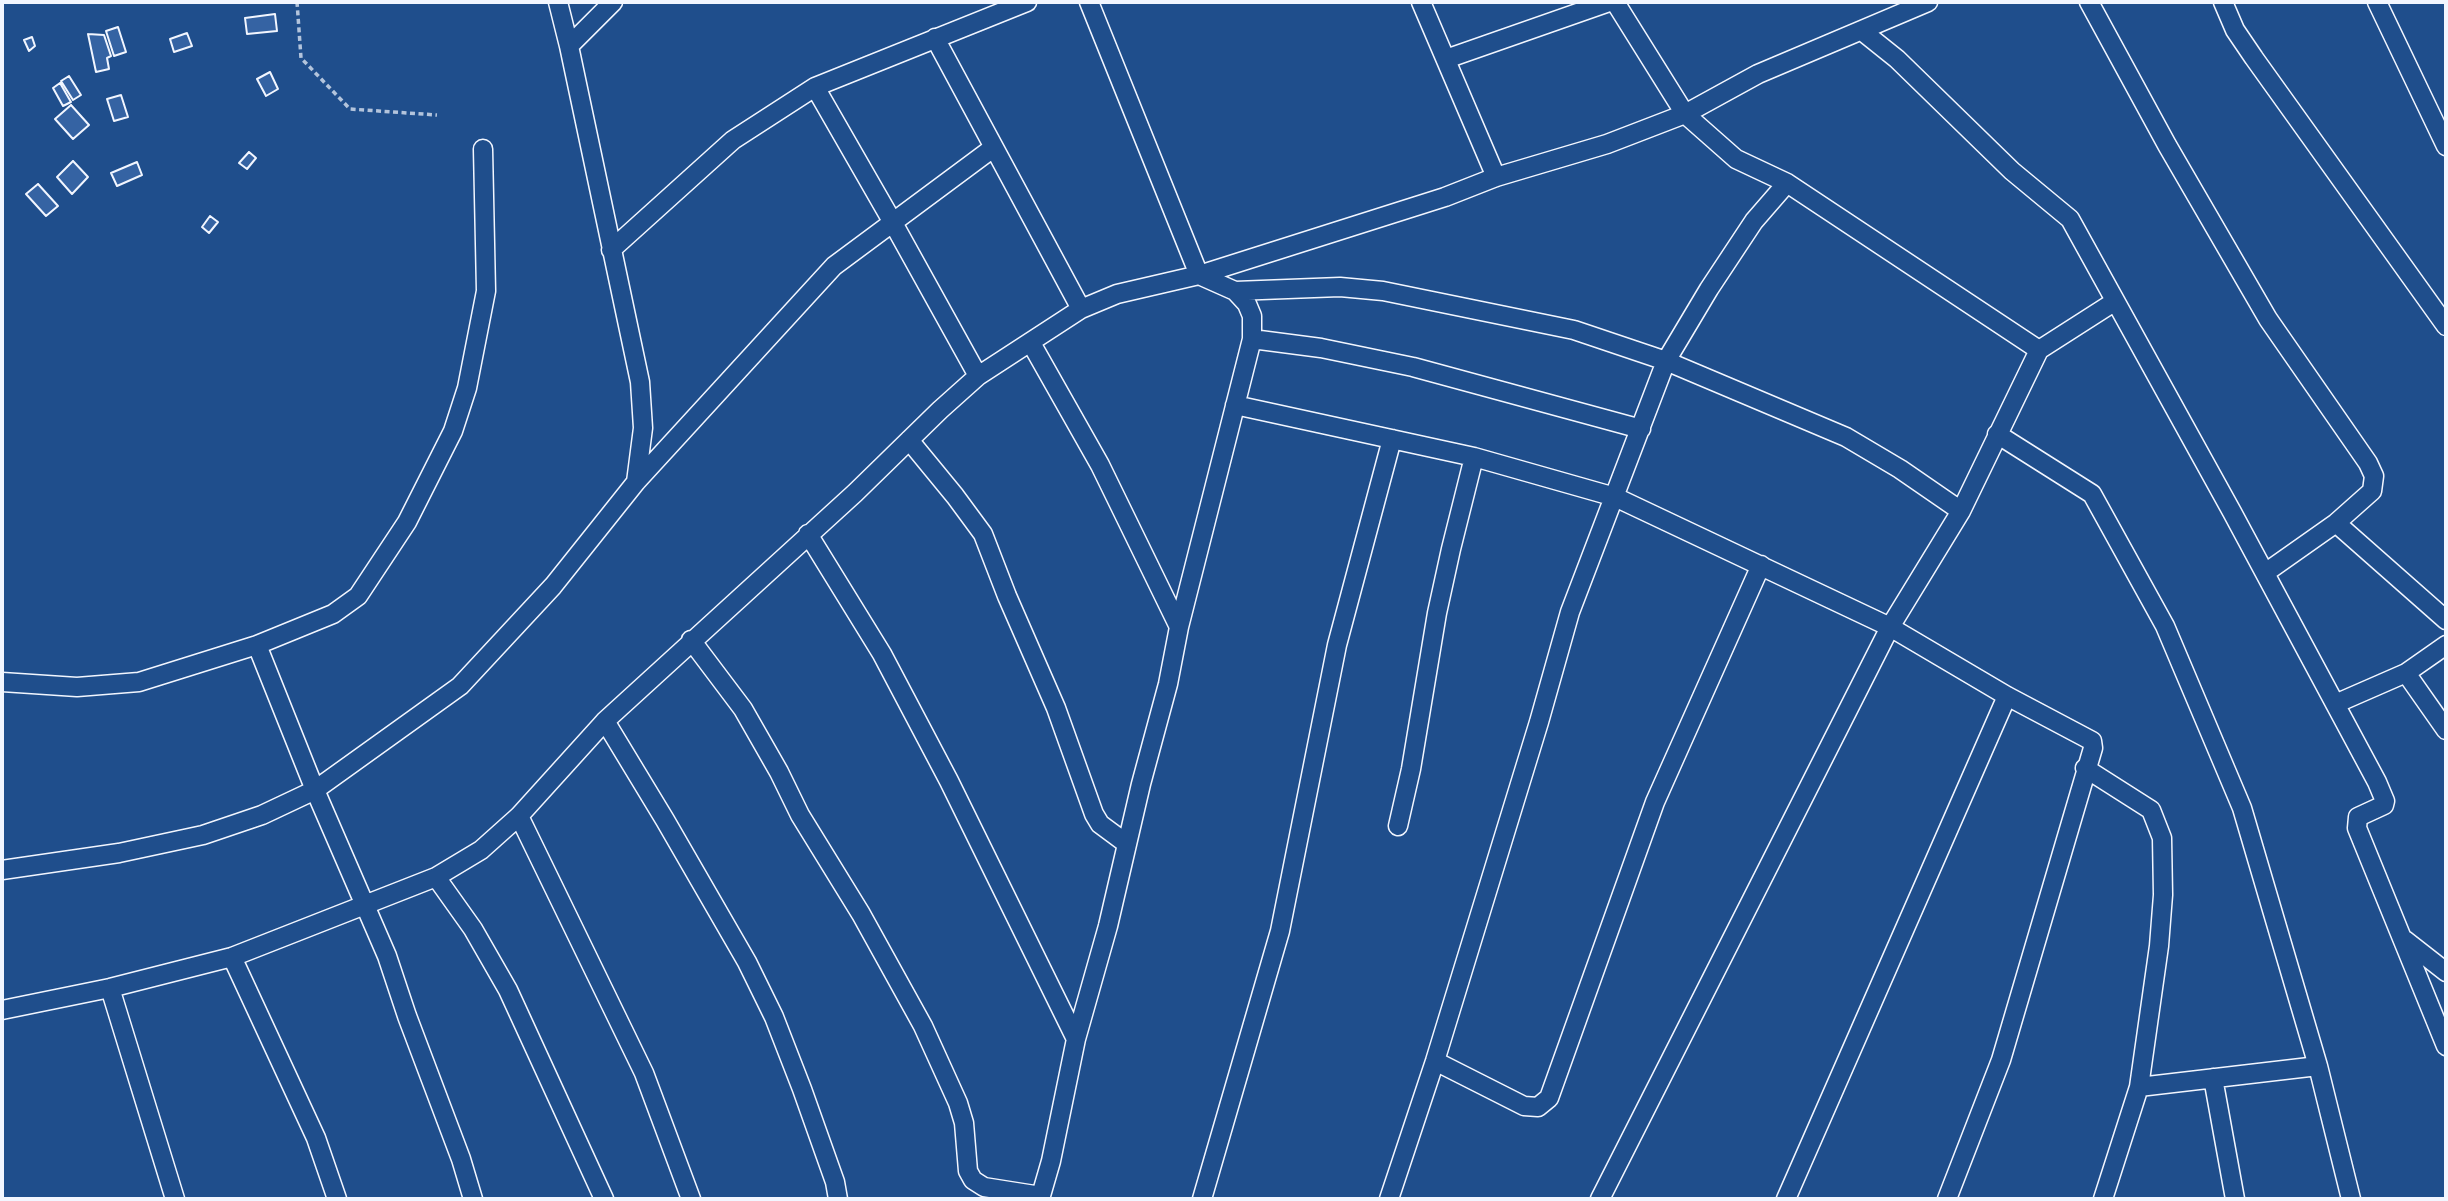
<!DOCTYPE html>
<style>
body{margin:0}
#map{position:relative;width:2448px;height:1201px;overflow:hidden;background:#1f4e8c;font-family:"Public Sans",sans-serif}
canvas{display:block}
.frame{position:absolute;inset:0;border:4px solid #f2f6ff;pointer-events:none}
</style>
<div id="map">
<canvas width="2448" height="1201"></canvas>
<div class="frame"></div>
</div>
<script>
const g = document.querySelector('canvas').getContext('2d');
g.lineJoin = 'round';
function fillPath(path, color) {
  g.fillStyle = color;
  g.fill(path, 'evenodd');
}
function poly(rows) {
  const path = new Path2D();
  for (const r of rows) {
    path.moveTo(r[0], r[1]);
    for (let i = 2; i < r.length; i += 2) path.lineTo(r[i], r[i + 1]);
  }
  return path;
}
function strokePath(path, color, width, dash) {
  g.strokeStyle = color;
  g.lineWidth = width;
  g.lineCap = dash ? 'butt' : 'round';
  g.setLineDash(dash || []);
  g.stroke(path);
}
const building = poly([
 [275,14,277,31,247,34,245,18,275,14],
 [118,27,126,52,114,56,106,31,118,27],
 [187,33,192,46,174,52,170,39,187,33],
 [88,34,104,35,111,56,107,58,109,69,96,72,88,34],
 [32,37,35,46,29,51,24,40,32,37],
 [270,72,278,89,266,96,257,79,270,72],
 [69,76,81,95,73,100,61,81,69,76],
 [60,83,71,102,63,106,53,88,60,83],
 [121,95,128,117,114,121,107,99,121,95],
 [71,105,89,125,73,139,55,119,71,105],
 [249,152,256,158,247,169,239,163,249,152],
 [73,161,88,177,72,194,57,177,73,161],
 [137,162,142,175,117,186,111,173,137,162],
 [38,184,58,206,46,216,26,194,38,184],
 [210,216,218,222,209,233,202,227,210,216]
]);
fillPath(building, '#3563a3');
strokePath(building, '#f2f6ff', 2);
const street = poly([
 [558,2,569,46,640,382,643,428,636,482],
 [1421,2,1496,177],
 [1615,2,1685,114,1736,159,1787,183,2039,350],
 [2089,2,2167,145,2268,319,2368,463,2374,476,2372,491,2336,523,2265,573],
 [2223,2,2235,30,2254,58,2446,326],
 [2377,2,2446,146],
 [1862,31,1897,59,2012,171,2070,219,2232,512,2377,782,2385,801,2384,805,2358,817,2357,828,2446,1046],
 [935,38,1081,309],
 [569,46,613,2],
 [1446,59,1609,2],
 [815,87,892,221,978,376],
 [611,250,733,140,815,87,1027,2],
 [1235,291,1340,287,1383,291,1574,330,1666,361,1846,437,1900,469,1961,511],
 [1252,339,1321,348,1413,367,1641,429],
 [1031,343,1100,465,1179,627],
 [1235,405,1474,457,1615,497,1890,627,2007,696,2092,741,2093,748,2001,1060,1947,1199],
 [1997,434,2092,494,2165,626,2242,808,2318,1066,2351,1199],
 [909,440,955,496,983,534,1007,596,1056,708,1094,814,1100,824,1127,844],
 [2336,523,2446,620],
 [808,534,882,654,949,781,1076,1039],
 [691,640,743,709,779,772,800,815,861,914,923,1026,958,1103,964,1123,968,1171,973,1180,984,1187,1041,1196],
 [257,645,315,790,387,956,407,1016,461,1159,473,1199],
 [2406,673,2446,730],
 [2,682,77,687,139,682,257,645,333,614,358,596,407,522,453,431,467,388,486,291,483,149],
 [2335,704,2406,673,2446,645],
 [605,721,665,820,747,962,774,1017,802,1089,835,1182,838,1199],
 [2085,768,2151,810,2162,838,2163,895,2159,946,2139,1087,2103,1199],
 [519,816,644,1073,691,1199],
 [1398,826,1411,769,1437,613,1451,549,1474,457],
 [2,870,119,853,203,835,262,815,315,790,460,686,553,586,636,482,834,266,993,148],
 [436,877,473,929,508,990,604,1199],
 [2405,940,2446,972],
 [232,957,316,1138,337,1199],
 [110,988,175,1199],
 [2,1010,110,988,232,957,436,877,481,850,519,816,605,721,855,493,940,410,978,376,1081,309,1117,294,1199,275,1445,197,1496,177,1607,144,1685,114,1758,74,1928,2],
 [1435,1061,1524,1106,1538,1107,1549,1098,1655,802,1761,565],
 [2213,1078,2235,1199],
 [2139,1087,2318,1066],
 [1040,1199,1051,1161,1076,1039,1108,926,1141,784,1168,684,1179,627,1252,339,1252,316,1247,304,1235,291,1199,275,1089,2],
 [1202,1199,1280,931,1337,645,1392,439],
 [1389,1199,1435,1061,1539,722,1570,612,1666,361,1709,289,1754,221,1787,183],
 [1600,1199,1890,627,1961,511,2039,350,2114,302],
 [1786,1199,2007,696]
]);
strokePath(street, '#f2f6ff', 21);
strokePath(poly([
 [297,2,301,58,350,109,437,115]
]), '#b3c4dc', 3.5, [5, 3.5]);
strokePath(street, '#1f4e8c', 18);
</script>
